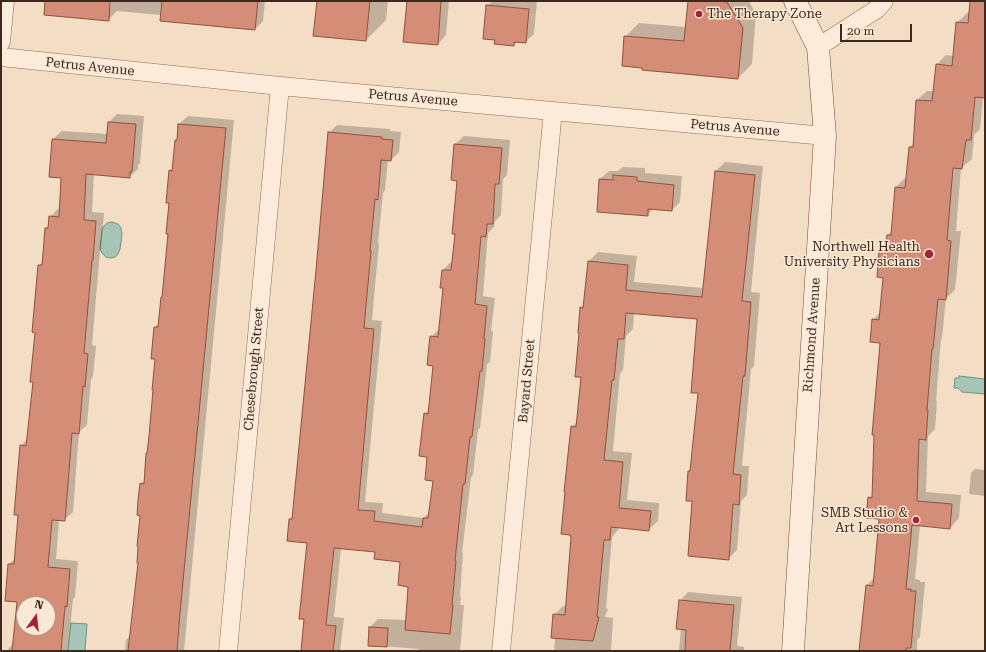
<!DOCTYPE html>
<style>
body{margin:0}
#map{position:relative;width:986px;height:652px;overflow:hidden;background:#f3ddc4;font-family:"Roboto Serif",serif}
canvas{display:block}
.frame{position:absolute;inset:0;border:2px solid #3e281d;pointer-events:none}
.north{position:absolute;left:16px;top:596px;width:40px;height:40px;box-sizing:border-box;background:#f9e8d4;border:1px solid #ae9b8b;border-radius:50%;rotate:15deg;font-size:11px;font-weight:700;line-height:16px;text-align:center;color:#3e281d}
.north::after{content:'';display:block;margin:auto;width:14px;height:18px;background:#a52138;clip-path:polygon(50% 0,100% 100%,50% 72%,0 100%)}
.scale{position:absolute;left:840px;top:24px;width:72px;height:18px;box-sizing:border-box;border:2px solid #3e281d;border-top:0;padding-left:5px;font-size:12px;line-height:14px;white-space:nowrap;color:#3e281d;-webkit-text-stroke:3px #f9e8d4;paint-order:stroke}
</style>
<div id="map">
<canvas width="986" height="652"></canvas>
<div class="frame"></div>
<div class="north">N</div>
<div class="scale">20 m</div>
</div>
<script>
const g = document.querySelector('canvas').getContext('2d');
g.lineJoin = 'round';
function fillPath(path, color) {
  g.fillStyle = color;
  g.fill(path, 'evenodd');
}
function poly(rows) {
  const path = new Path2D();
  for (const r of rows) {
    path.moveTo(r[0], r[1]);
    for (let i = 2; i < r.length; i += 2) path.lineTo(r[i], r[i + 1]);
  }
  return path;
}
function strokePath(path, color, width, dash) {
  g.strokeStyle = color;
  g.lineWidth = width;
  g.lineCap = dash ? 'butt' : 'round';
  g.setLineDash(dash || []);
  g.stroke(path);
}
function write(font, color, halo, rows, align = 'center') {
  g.font = font + ' "Roboto Serif",serif';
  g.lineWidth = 3;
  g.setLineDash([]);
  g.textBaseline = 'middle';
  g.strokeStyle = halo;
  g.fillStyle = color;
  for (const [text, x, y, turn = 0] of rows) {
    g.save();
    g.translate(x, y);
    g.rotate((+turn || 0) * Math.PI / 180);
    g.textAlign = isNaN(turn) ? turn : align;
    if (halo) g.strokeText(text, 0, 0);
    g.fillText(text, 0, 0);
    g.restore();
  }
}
const water = poly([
 [112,222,118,224,121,228,122,234,120,249,118,254,115,257,110,258,106,257,102,253,100,248,102,230,104,226,107,223,112,222],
 [959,376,985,379,985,394,962,392,958,388,954,388,955,378,959,378,959,376],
 [71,623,87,624,85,651,68,651,71,623]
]);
fillPath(water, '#a6c5b7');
strokePath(water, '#6b9584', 1);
fillPath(poly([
 [65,1,265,1,263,21,255,29,161,15,117,11,108,20],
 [318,1,388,1,386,20,366,40],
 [408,1,449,1,446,35,438,44],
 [492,1,537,1,534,34,525,42,517,42,514,45,496,40,487,6],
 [689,1,749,1,756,14,752,64,738,78,643,69,625,37,639,23,686,27],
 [971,1,985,1,985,75,980,129,974,135,972,159,961,168,956,231,961,231,955,290,946,298,942,338,941,339,936,401,937,401,935,429,928,436,926,492,961,495,959,518,950,528,920,525,915,579,920,580,920,582,925,582,920,637,917,640,917,651,860,651,867,585,875,577,880,518,869,498,873,494,881,342,873,320,881,312,884,277,880,251,887,244,888,235,892,231,896,187,905,178,907,178,910,147,914,143,917,100,927,91,934,91,937,64,946,55,954,56,957,23,967,13,970,13],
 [117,114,144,116,140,163,138,165,138,169,129,177,94,174,92,212,104,213,101,250,100,251,92,345,96,346,93,377,91,379,87,425,79,432,73,512,64,520,59,520,56,559,78,561,75,597,73,599,68,651,8,651,9,648,14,643,18,601,9,564,16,558,19,514,21,446,28,438,34,381,39,265,44,261,46,228,49,226,50,217,58,209,60,209,63,177,53,139,62,131,108,134,109,122],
 [24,604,48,604,48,628,24,628],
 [188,116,234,120,184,651,125,651,126,640,130,636,139,562,142,515,141,484,145,480,148,452,156,358,155,327,159,323,162,297,163,295,169,233,170,202,170,171,174,167,176,140,178,138,179,124],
 [337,125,390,129,390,131,401,132,399,152,391,160,388,160,385,190,383,193,378,243,379,243,372,320,382,321,365,502,383,503,382,513,423,518,430,512,434,480,428,456,425,414,430,409,435,365,431,337,440,328,444,287,441,287,443,270,451,262,453,262,456,233,458,180,455,144,464,136,510,140,507,175,503,179,501,215,495,221,494,227,488,233,483,296,495,298,491,331,493,331,490,362,487,364,480,428,478,430,473,475,471,477,462,553,463,553,460,597,461,597,460,605,464,605,460,651,418,651,419,649,369,645,370,627,378,619,407,620,409,586,401,561,376,551,341,548,334,617,344,618,340,651,302,651,305,618,308,542,290,519,294,515,329,133],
 [725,162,763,166,751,292,760,293,754,366,751,369,742,466,749,466,747,495,741,501,737,550,728,559,693,500,689,471,692,469,699,392,698,318,634,313,633,329,626,336,623,370,620,373,613,451,632,453,627,500,659,503,658,521,649,529,619,527,618,530,612,537,606,608,608,609,605,617,613,618,611,651,554,651,555,637,554,615,563,606,567,606,572,536,572,427,578,421,582,376,581,308,585,304,589,261,598,252,637,256,634,282,704,288,716,171],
 [623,167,645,168,645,173,682,176,680,202,672,210,653,209,647,215,600,179,609,171,618,171],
 [975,469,985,470,985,496,969,494,971,473],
 [688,592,742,597,737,646,744,647,744,651,679,651,681,628,680,601],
 [985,635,985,651,984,651]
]), '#0003');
const building = poly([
 [45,1,110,1,109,21,44,15,45,1],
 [162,1,258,1,255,30,160,21,162,1],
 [317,1,370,1,366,41,313,36,317,1],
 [407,1,441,1,438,45,403,42,407,1],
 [688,1,719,1,727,2,743,28,738,79,642,70,642,68,622,66,624,36,684,41,688,1],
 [970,1,985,1,985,98,975,97,971,140,966,140,962,169,953,168,947,240,951,241,946,300,938,299,933,349,932,349,927,410,928,410,926,440,919,439,917,501,952,504,950,529,912,525,906,589,911,589,911,591,916,591,911,648,906,648,906,651,859,651,866,585,873,586,879,519,866,518,868,497,872,498,874,435,872,435,880,343,870,342,872,319,879,320,883,278,877,277,879,250,885,251,887,235,891,235,895,187,905,188,909,147,913,147,916,100,932,101,936,64,952,66,956,22,968,23,970,1],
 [486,5,529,9,526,43,514,42,514,46,494,44,495,40,483,39,486,5],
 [108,122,136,124,132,172,130,172,130,178,86,174,84,220,96,221,93,260,92,260,84,353,88,354,85,387,83,386,79,434,72,433,65,521,52,520,48,567,70,569,67,607,65,606,61,651,12,651,17,602,5,601,8,564,14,564,18,515,14,515,20,445,26,446,33,382,30,382,35,333,32,332,38,265,42,265,45,228,48,228,49,216,59,217,61,178,49,177,52,139,106,143,108,122],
 [24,604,48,604,48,628,24,628,24,604],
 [178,124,226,128,180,613,177,651,128,651,138,563,137,563,138,547,137,546,140,516,137,515,138,500,140,483,144,484,146,453,147,453,149,436,153,390,152,390,155,359,151,359,154,327,158,327,161,297,162,297,168,234,166,234,169,203,166,203,169,170,172,171,175,140,177,140,178,124],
 [328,132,382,137,382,139,393,140,391,161,381,160,378,200,375,199,370,251,371,251,364,328,374,329,358,510,375,511,374,521,422,527,423,518,428,518,433,481,425,480,427,457,419,456,424,413,428,414,433,366,427,365,430,336,438,337,443,288,440,288,442,270,451,270,455,234,452,234,457,181,451,180,454,144,502,148,499,184,495,184,493,224,487,224,486,237,481,236,475,304,487,306,484,339,485,339,482,371,480,371,472,437,470,437,465,484,463,484,455,561,456,561,452,605,453,605,450,634,405,630,408,587,398,585,400,562,374,559,375,552,334,548,326,625,336,626,333,651,301,651,304,619,299,619,307,543,287,541,289,519,292,519,316,270,328,132],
 [715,171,755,175,742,301,751,302,745,376,743,376,733,474,741,475,739,505,733,504,729,560,688,556,692,501,686,501,688,471,690,471,698,393,691,393,697,319,626,313,624,339,618,339,614,380,612,380,604,460,623,462,619,508,651,511,649,531,611,527,610,540,604,540,597,617,599,617,593,641,551,638,553,614,565,615,571,537,570,536,570,535,561,534,565,492,564,492,571,426,576,427,581,377,575,377,579,333,578,333,580,307,583,308,588,261,628,265,626,290,702,297,715,171],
 [613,175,637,177,637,181,674,185,672,211,648,209,648,216,597,212,599,179,613,180,613,175],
 [679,600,734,605,730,651,685,651,686,630,676,629,679,600],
 [369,627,388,628,387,647,368,646,369,627]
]);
fillPath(building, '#d48d76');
strokePath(building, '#914f3b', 1);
const street = poly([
 [1,42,5,1],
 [818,47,877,9,884,1],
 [1,57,280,86,825,136],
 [228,651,280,86],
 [501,651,553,111]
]);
const secondary = poly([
 [793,651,825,136,818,47,795,1]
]);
strokePath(street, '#906c58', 19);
strokePath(secondary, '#714d3b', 23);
strokePath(street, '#fcebd8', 18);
strokePath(secondary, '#fcebd8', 22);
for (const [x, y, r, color] of [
 [699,14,4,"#a52138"],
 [929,254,5,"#a52138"],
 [916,520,4,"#a52138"]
]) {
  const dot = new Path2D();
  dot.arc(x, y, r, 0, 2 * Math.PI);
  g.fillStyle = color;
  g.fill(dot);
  strokePath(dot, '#f9e8d4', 1.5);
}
write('13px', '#3e281d', '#f9e8d4', [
 ["The Therapy Zone",707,14,"left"],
 ["Northwell Health",920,247],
 ["University Physicians",920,262],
 ["SMB Studio &",908,513],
 ["Art Lessons",908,528]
], 'right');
write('13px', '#3e281d', '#f9e8d4', [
 ["Petrus Avenue",90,67,6],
 ["Petrus Avenue",413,98,5],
 ["Petrus Avenue",735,128,5],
 ["Richmond Avenue",812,335,-86],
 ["Chesebrough Street",254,369,-85],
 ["Bayard Street",527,381,-85]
]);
</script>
